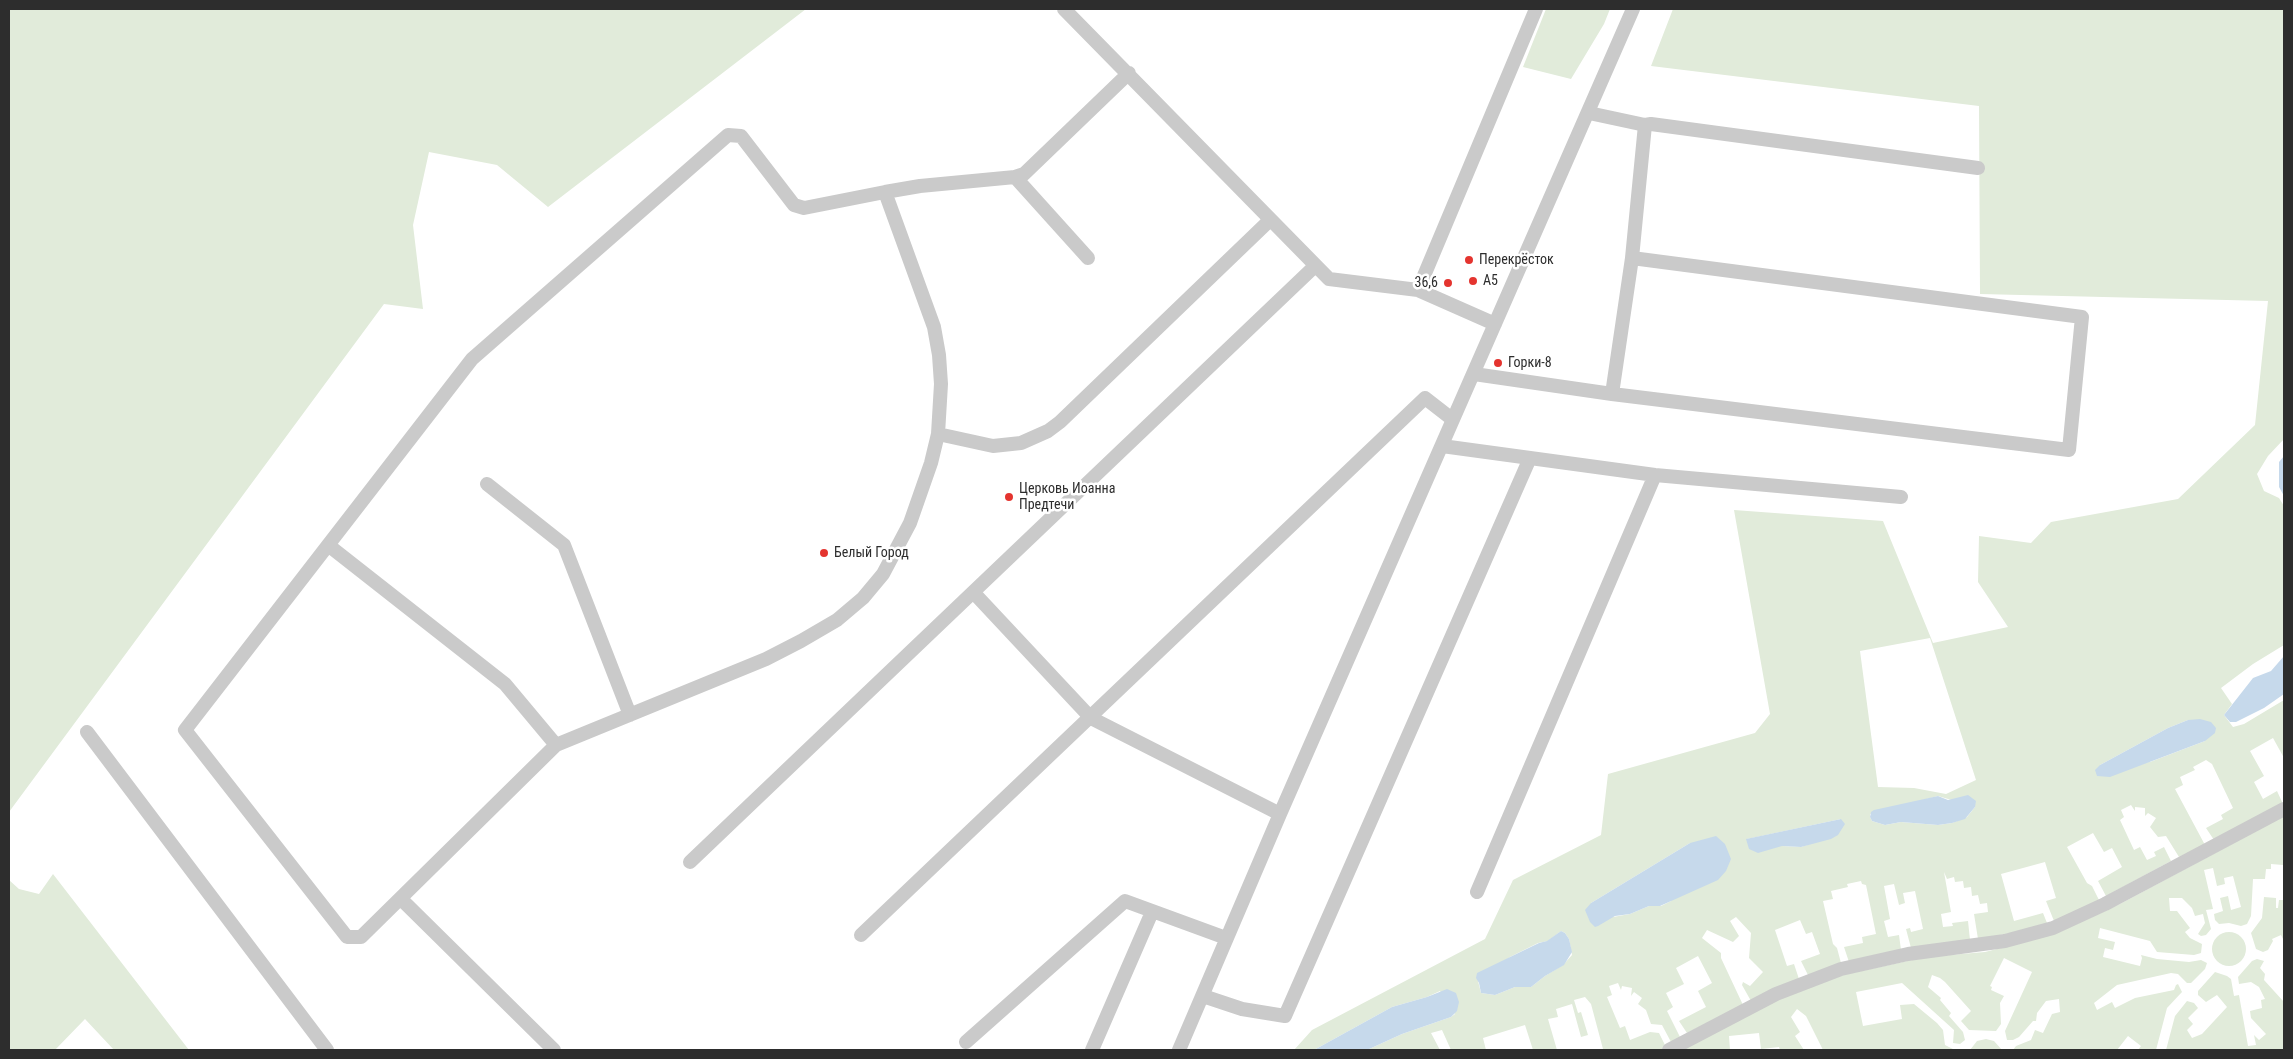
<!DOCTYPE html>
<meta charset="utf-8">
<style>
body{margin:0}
#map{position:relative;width:2293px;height:1059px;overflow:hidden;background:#fff;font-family:"Roboto Condensed",sans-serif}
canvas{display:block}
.frame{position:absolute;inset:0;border:10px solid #2d2d2d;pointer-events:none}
</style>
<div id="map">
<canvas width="2293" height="1059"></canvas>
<div class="frame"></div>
</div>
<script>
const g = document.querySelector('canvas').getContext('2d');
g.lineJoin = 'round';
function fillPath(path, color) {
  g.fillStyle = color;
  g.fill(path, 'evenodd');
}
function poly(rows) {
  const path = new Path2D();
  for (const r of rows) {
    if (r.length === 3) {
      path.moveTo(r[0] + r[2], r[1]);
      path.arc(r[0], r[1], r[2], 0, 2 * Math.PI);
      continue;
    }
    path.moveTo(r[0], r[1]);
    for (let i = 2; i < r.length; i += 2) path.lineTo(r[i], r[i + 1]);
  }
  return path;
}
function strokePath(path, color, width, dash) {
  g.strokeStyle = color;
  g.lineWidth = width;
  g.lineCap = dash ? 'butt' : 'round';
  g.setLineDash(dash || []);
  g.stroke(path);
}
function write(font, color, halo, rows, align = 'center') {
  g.font = font + ' "Roboto Condensed",sans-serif';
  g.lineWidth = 5;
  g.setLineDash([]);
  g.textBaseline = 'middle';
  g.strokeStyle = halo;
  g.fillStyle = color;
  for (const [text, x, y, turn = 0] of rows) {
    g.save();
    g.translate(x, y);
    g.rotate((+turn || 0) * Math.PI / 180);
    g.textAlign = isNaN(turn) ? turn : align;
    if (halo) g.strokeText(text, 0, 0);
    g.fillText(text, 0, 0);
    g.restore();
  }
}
fillPath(poly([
 [9,9,806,9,548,207,497,165,429,152,413,225,423,309,384,304,9,812],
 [1546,9,1610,9,1604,24,1571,79,1523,67],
 [1673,9,2284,9,2284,439,2268,456,2257,474,2264,491,2279,498,2284,506,2284,645,2253,664,2221,688,2232,704,2224,715,2233,727,2244,724,2284,700,2284,758,2273,738,2250,751,2264,776,2254,782,2263,799,2277,791,2283,804,2214,840,2206,828,2223,819,2221,815,2233,808,2212,764,2206,760,2193,767,2195,770,2180,777,2183,785,2175,789,2205,845,2179,857,2166,836,2158,837,2150,827,2156,818,2148,813,2145,816,2145,808,2135,807,2135,811,2131,805,2121,810,2124,817,2120,820,2134,850,2140,847,2147,860,2156,856,2154,852,2164,847,2171,861,2106,896,2098,881,2122,867,2112,848,2104,852,2093,833,2067,847,2087,883,2092,886,2099,900,2054,921,2046,901,2056,898,2045,862,2001,874,2014,921,2043,913,2047,923,2043,927,1978,939,1974,914,1988,912,1987,903,1980,904,1978,895,1972,896,1971,887,1964,888,1963,881,1955,882,1954,877,1947,879,1944,872,1951,912,1941,914,1943,927,1953,926,1952,923,1968,921,1970,940,1911,948,1906,929,1910,928,1911,932,1923,929,1915,891,1903,893,1905,903,1899,905,1894,884,1884,886,1890,919,1884,921,1888,937,1899,935,1901,950,1849,962,1844,947,1863,943,1862,937,1876,934,1866,885,1862,884,1861,881,1847,884,1848,887,1831,891,1833,899,1823,901,1833,944,1837,948,1841,963,1808,975,1801,961,1820,954,1812,932,1806,934,1800,920,1775,930,1787,966,1794,964,1799,979,1751,1001,1742,985,1743,982,1750,986,1763,972,1749,958,1751,933,1736,917,1730,921,1739,936,1733,942,1707,930,1702,938,1721,953,1721,958,1743,1005,1687,1033,1679,1021,1706,1007,1698,991,1712,983,1698,956,1676,968,1684,984,1666,993,1673,1007,1667,1011,1680,1037,1671,1042,1662,1025,1651,1024,1646,1010,1638,1004,1642,998,1634,992,1631,996,1632,988,1622,986,1621,990,1618,983,1609,986,1612,995,1607,997,1620,1028,1625,1026,1630,1040,1650,1032,1659,1033,1665,1045,1661,1050,1600,1050,1603,1049,1591,1004,1585,997,1574,1000,1578,1013,1581,1012,1588,1035,1581,1037,1572,1004,1556,1009,1558,1017,1548,1019,1557,1050,1533,1050,1525,1025,1483,1038,1486,1050,1451,1050,1442,1030,1431,1033,1440,1050,1367,1050,1402,1034,1451,1017,1455,1014,1440,991,1427,997,1392,1007,1314,1050,1294,1050,1312,1030,1485,939,1513,880,1601,835,1608,774,1755,733,1770,714,1734,510,1883,521,1933,643,2008,627,1978,582,1979,536,2031,543,2051,522,2178,499,2255,425,2268,301,1980,294,1979,106,1651,66],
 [1930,638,1976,780,1946,794,1914,788,1878,787,1860,651],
 [2188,720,2205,741,2150,762,2100,765,2168,728],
 [1938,796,1975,807,1967,817,1952,823,1938,825,1901,822,1885,825,1872,821,1870,817,1870,814],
 [1841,819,1810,844,1801,847,1782,846,1747,839],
 [1690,843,1671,901,1661,906,1649,906,1630,914,1613,917,1591,903],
 [1561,931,1565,933,1569,939,1572,955,1563,965,1545,976,1531,987,1515,987,1495,995,1481,993,1478,981,1510,957,1538,943,1548,941],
 [2284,816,2283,865,2271,864,2271,869,2266,869,2265,879,2253,879,2251,916,2247,924,2241,926,2229,923,2219,924,2215,920,2214,914,2223,911,2220,898,2228,896,2231,910,2241,907,2233,876,2224,878,2225,884,2217,886,2213,868,2204,870,2213,909,2206,910,2211,929,2206,935,2201,936,2198,934,2205,923,2203,914,2195,916,2192,908,2182,898,2169,898,2170,911,2177,911,2190,928,2185,932,2190,938,2202,944,2201,953,2194,955,2157,952,2150,941,2100,928,2098,938,2115,942,2113,950,2105,948,2103,957,2140,966,2142,958,2141,955,2157,959,2189,962,2201,960,2207,963,2205,969,2191,983,2187,983,2178,974,2171,973,2117,985,2094,1003,2097,1010,2112,1002,2115,1008,2135,998,2174,990,2176,985,2178,984,2182,992,2167,1008,2156,1050,2138,1050,2141,1046,2128,1036,2117,1050,2013,1050,2016,1046,2031,1040,2035,1030,2043,1033,2052,1014,2060,1012,2059,999,2046,1001,2037,1013,2036,1021,2033,1021,2019,1037,2013,1040,2007,1040,2005,1031,2032,972,2004,958,1990,986,1992,987,1991,990,2004,996,2000,1003,2001,1024,1996,1031,1969,1030,1961,1021,1971,1011,1945,982,1940,978,1932,975,1928,987,1941,998,1940,1000,1951,1013,1949,1016,1963,1032,1965,1040,1960,1044,1953,1043,1954,1030,1902,983,1856,992,1863,1026,1902,1019,1900,1005,1914,1004,1937,1023,1943,1030,1945,1045,1955,1050,1823,1050,1806,1016,1797,1009,1791,1017,1800,1032,1795,1036,1804,1050,1780,1050,1779,1047,1761,1049,1759,1033,1729,1036,1730,1050,1682,1050,1778,1000,1843,975,1926,957,1985,952,2055,934,2120,904],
 [53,874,189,1050,114,1050,85,1019,55,1050,9,1050,9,880,19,889,39,894],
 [2264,897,2276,898,2276,908,2278,908,2279,900,2284,900,2284,941,2281,935,2272,939,2273,941,2268,950,2263,952,2256,949,2251,933,2262,918],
 [2229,949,17],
 [2257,959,2264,961,2260,968,2265,974,2264,980,2284,1002,2284,1050,2166,1050,2175,1016,2187,1001,2194,1003,2198,1008,2188,1018,2193,1024,2187,1030,2192,1038,2202,1034,2227,1007,2217,995,2206,1002,2198,995,2198,991,2215,972,2227,976,2231,979,2234,996,2239,995,2248,1046,2256,1045,2254,1035,2259,1040,2266,1034,2251,1018,2250,1011,2262,1008,2261,1000,2265,999,2259,987,2251,982,2239,984,2238,977,2252,961],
 [1986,1039,1994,1041,2002,1050,1970,1050,1977,1041]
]), '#e1ebda');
fillPath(poly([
 [2284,456,2284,496,2279,487,2279,462],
 [2284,656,2284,694,2264,708,2236,722,2230,722,2224,715,2253,678,2271,671],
 [2200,719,2211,722,2216,728,2215,733,2205,741,2110,777,2097,776,2095,770,2100,765,2168,728,2188,720],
 [1968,795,1976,801,1975,807,1965,819,1952,823,1938,825,1901,822,1885,825,1872,821,1870,817,1871,812,1874,810,1938,796,1948,800],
 [1841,819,1845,824,1838,835,1831,839,1801,847,1782,846,1758,853,1749,849,1746,839],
 [1716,836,1725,844,1731,859,1726,871,1718,880,1660,906,1649,906,1630,914,1615,916,1598,926,1595,927,1590,922,1585,910,1591,903,1690,843],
 [1561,931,1565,933,1569,939,1572,952,1564,965,1545,976,1531,987,1515,987,1495,995,1481,993,1479,983,1476,978,1477,973,1539,943,1547,941],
 [1447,989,1456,993,1459,1002,1457,1011,1451,1017,1402,1034,1367,1050,1314,1050,1392,1007,1427,997]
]), '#c6d9eb');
strokePath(poly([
 [1064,9,1329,279,1418,290,1536,9],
 [1589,113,1645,125,1651,124,1978,168],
 [1015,177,1088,258],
 [885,192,934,327,939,355,941,384,938,434,931,463,910,523,883,574,863,598,837,620,801,641,766,659,556,745,361,937,347,937,185,730,472,359,728,135,741,136,794,205,804,208,885,192,920,186,1015,177,1024,174,1129,73],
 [1418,290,1495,324],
 [1474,374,1612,394,2069,450,2082,317,1632,258],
 [1612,394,1632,258,1645,125],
 [938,434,993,446,1021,443,1048,431,1060,422,1270,220],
 [1442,446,1655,475,1901,497],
 [487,484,564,545,630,715],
 [328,545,505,684,556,745],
 [974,593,1091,718,1280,814],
 [87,732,327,1050],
 [690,862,1314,267],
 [1477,892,1655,475],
 [401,899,554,1050],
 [861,935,1425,398,1452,419],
 [1203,996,1242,1009,1285,1016,1530,458],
 [966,1042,1125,901,1226,938],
 [1092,1050,1152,912],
 [1179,1050,1280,814,1633,9],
 [1669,1050,1776,994,1841,969,1908,954,2005,941,2053,928,2105,904,2284,809]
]), '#cacaca', 14);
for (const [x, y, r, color] of [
 [1469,260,5,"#e4342f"],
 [1473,281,5,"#e4342f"],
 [1448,283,5,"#e4342f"],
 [1498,363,5,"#e4342f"],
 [1009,497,5,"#e4342f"],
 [824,553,5,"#e4342f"]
]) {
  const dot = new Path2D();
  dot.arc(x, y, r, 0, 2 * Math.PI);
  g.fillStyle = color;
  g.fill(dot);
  strokePath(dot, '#fff', 2);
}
write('14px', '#2d2d2d', '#fff', [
 ["Перекрёсток",1479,260],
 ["А5",1483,281],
 ["36,6",1438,283,"right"],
 ["Горки-8",1508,363],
 ["Церковь Иоанна",1019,489],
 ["Предтечи",1019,505],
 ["Белый Город",834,553]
], 'left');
</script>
